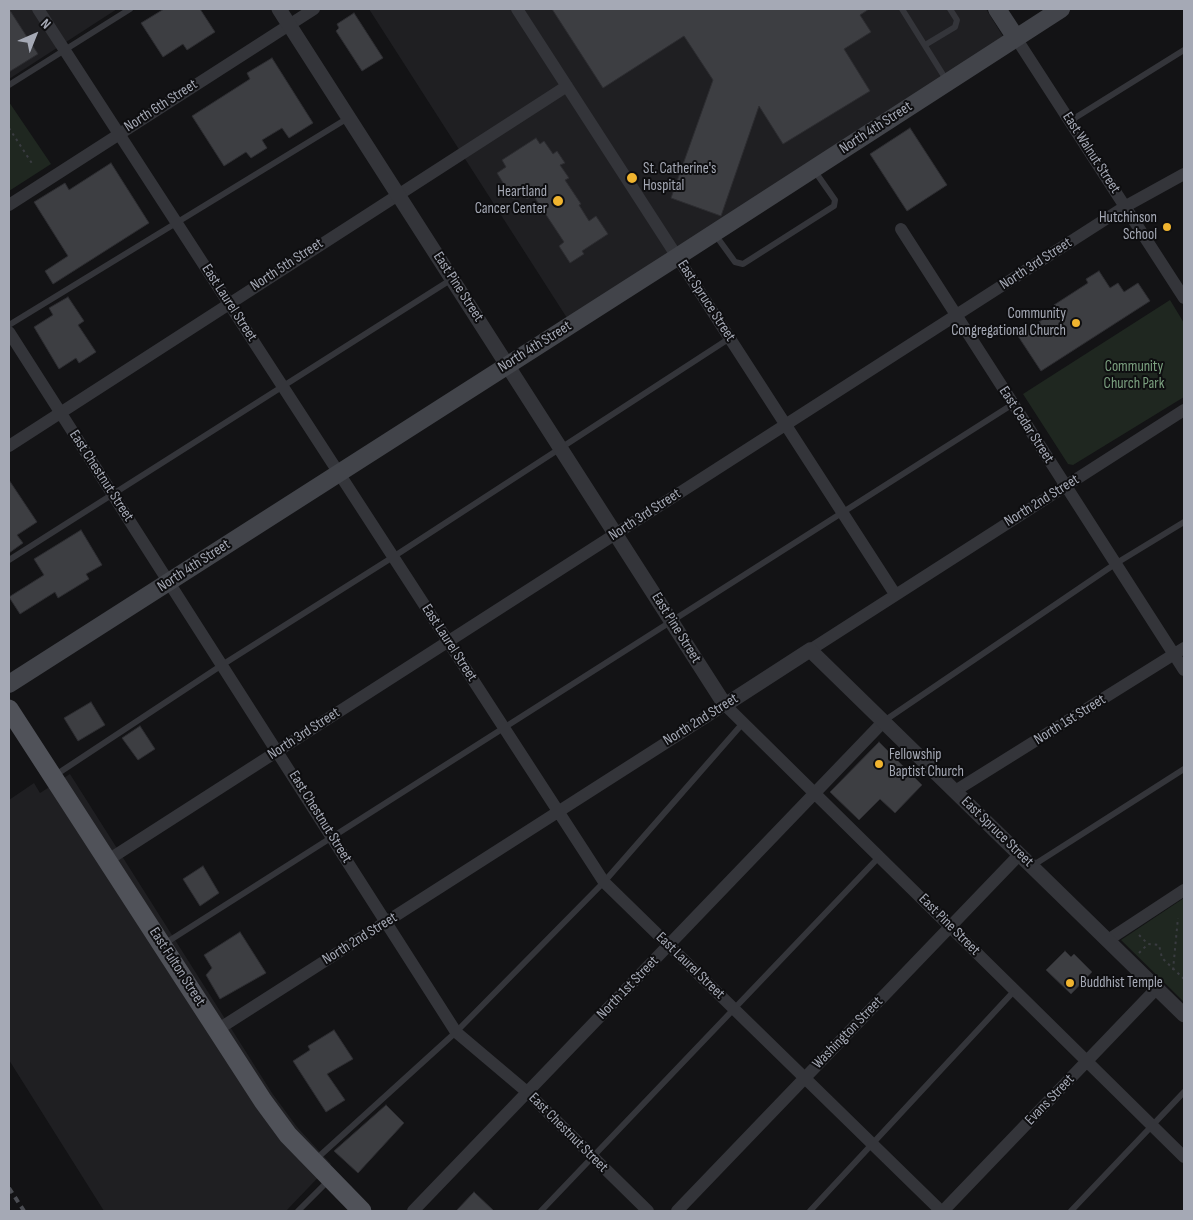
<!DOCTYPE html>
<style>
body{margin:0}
#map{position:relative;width:1193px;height:1220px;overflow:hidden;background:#131315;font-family:"Sofia Sans Condensed",sans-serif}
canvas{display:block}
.frame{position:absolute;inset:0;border:10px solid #a5a9b5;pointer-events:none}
.north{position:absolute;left:10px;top:10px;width:50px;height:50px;-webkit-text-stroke:4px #0e0e10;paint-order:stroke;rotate:44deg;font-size:14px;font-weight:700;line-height:20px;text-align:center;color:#a5a9b5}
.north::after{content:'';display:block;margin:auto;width:18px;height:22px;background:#a5a9b5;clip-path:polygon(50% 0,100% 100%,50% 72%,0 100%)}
</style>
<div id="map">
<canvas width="1193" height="1220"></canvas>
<div class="frame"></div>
<div class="north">N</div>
</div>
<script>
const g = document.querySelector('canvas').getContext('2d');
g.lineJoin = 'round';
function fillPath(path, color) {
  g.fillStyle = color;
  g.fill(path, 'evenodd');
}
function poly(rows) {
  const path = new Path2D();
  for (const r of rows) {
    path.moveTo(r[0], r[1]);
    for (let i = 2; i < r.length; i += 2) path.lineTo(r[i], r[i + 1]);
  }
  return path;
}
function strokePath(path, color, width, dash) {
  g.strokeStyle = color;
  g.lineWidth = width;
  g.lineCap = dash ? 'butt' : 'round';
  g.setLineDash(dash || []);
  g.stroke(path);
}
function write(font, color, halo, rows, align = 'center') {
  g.font = font + ' "Sofia Sans Condensed",sans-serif';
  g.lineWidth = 4;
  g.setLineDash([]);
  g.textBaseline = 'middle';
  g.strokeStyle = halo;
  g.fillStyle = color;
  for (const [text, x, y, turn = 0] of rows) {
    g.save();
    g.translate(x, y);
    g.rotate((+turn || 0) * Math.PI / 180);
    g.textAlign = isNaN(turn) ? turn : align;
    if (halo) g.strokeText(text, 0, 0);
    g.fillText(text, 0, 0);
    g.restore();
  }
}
fillPath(poly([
 [9,9,117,9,9,79],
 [369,9,986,9,1004,38,567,318],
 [70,774,272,1093,297,1127,331,1164,286,1211,104,1211,9,1060,9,800,34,783,40,793]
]), '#1f1f22');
fillPath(poly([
 [9,102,51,164,9,191],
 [1170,300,1184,323,1184,397,1073,465,1068,464,1023,394],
 [1184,898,1184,1002,1121,940]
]), '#1f2720');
const building = poly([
 [9,9,38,54,9,72,9,9],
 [164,9,200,9,215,32,187,50,183,44,163,57,141,23,164,9],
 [552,9,869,9,860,15,871,32,844,49,870,91,783,144,759,106,721,216,671,198,713,80,684,36,603,88,552,9],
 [354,13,383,58,362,71,336,31,339,28,337,24,354,13],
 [272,58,313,123,289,138,282,128,262,140,267,148,251,158,246,152,224,166,192,116,250,79,247,73,272,58],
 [910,128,947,185,907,211,870,154,910,128],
 [536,138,540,144,544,141,553,154,557,151,565,163,560,165,569,178,565,180,581,204,579,205,589,221,596,216,608,234,582,251,584,254,570,263,559,246,564,242,533,195,527,199,523,193,513,199,497,173,506,167,502,160,536,138],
 [111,163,149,223,53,284,45,271,68,256,34,202,65,183,69,190,111,163],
 [1099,271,1110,288,1118,283,1124,292,1138,283,1150,301,1041,371,1018,336,1057,310,1054,305,1088,283,1086,279,1099,271],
 [68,297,84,321,78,325,96,352,79,363,76,358,59,369,34,327,53,315,49,308,68,297],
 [9,480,37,522,17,535,23,543,9,553,9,480],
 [81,530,102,565,86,574,89,579,58,598,55,592,20,614,9,597,44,575,34,559,81,530],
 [91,702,105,725,78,741,64,718,91,702],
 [140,726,155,749,138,760,122,738,140,726],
 [879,742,922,785,895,813,880,799,859,820,830,792,879,742],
 [203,866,219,893,200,906,183,879,203,866],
 [240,932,266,973,220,999,206,975,212,968,204,955,240,932],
 [1065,951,1071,957,1074,954,1092,972,1071,994,1046,970,1065,951],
 [334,1030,353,1059,327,1074,345,1100,326,1112,293,1061,310,1050,308,1046,334,1030],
 [386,1105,404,1123,358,1173,334,1151,386,1105],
 [474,1192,494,1211,456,1211,474,1192]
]);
fillPath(building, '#3d3e42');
strokePath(building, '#2d2d31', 1);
strokePath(poly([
 [9,128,33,165],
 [1139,935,1148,944,1159,945,1162,958,1184,979],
 [1139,953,1148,944],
 [1173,970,1178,918]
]), '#3a3c41', 2, [2.5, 4]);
strokePath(poly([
 [902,9,947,81],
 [925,45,955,27,957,20,950,9],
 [9,85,130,9],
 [1070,121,1184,50],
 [714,233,735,262,743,264,834,206,835,200,814,170],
 [9,325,348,118],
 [9,560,452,279],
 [884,721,1115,564,1184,522],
 [54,776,222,665,393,557,730,338],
 [1032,866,1184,769],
 [164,944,1013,404],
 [314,1161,456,1032,604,882,743,723],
 [298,1211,329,1180],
 [541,1211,879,857],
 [810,1211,1015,990],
 [1071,1211,1184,1092]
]), '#34353a', 6);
strokePath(poly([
 [38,9,604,882,941,1211],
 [517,9,895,594],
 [1016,38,1184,298],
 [9,205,314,9],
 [901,229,1184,670],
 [9,332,456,1032,527,1092,648,1211],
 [9,446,567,86],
 [810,650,1184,410],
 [955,791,1184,648],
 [108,860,1126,206,1184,174],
 [1108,940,1184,890],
 [217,1030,725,705,1184,1157],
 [413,1211,884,721],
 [677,1211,1020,854],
 [943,1211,1157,988]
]), '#34353a', 12);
strokePath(poly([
 [279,9,725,705,810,650,1184,1015]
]), '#34353a', 15);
strokePath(poly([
 [997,9,1016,38],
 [9,684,677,257,1061,9]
]), '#42444a', 18);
strokePath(poly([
 [9,709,263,1101,288,1135,362,1211]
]), '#505259', 19);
strokePath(poly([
 [9,1188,24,1211]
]), '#4b4d53', 4, [6, 5]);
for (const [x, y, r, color] of [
 [632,178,6,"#f0b42f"],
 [558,201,6,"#f0b42f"],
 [1167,227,5,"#f0b42f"],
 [1076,323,5,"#f0b42f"],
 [879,764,5,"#f0b42f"],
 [1070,983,5,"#f0b42f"]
]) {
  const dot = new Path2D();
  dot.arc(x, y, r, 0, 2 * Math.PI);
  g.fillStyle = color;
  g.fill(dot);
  strokePath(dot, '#0e0e10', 2);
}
write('15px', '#a5a9b5', '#0e0e10', [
 ["North 6th Street",161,106,-33],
 ["North 4th Street",876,128,-33],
 ["East Walnut Street",1091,153,57],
 ["North 3rd Street",1036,264,-33],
 ["North 5th Street",287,265,-33],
 ["East Pine Street",458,287,57],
 ["East Spruce Street",706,301,57],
 ["East Laurel Street",229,303,57],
 ["North 4th Street",535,347,-32],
 ["East Cedar Street",1026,425,57],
 ["East Chestnut Street",101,476,57],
 ["North 2nd Street",1042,501,-32],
 ["North 3rd Street",645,515,-33],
 ["North 4th Street",194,566,-33],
 ["East Pine Street",676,628,58],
 ["East Laurel Street",449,643,57],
 ["North 2nd Street",701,720,-32],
 ["North 1st Street",1070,720,-32],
 ["North 3rd Street",304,734,-33],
 ["East Chestnut Street",320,817,58],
 ["East Spruce Street",997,832,44],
 ["East Pine Street",949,925,45],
 ["North 2nd Street",360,939,-32],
 ["East Laurel Street",690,966,44],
 ["East Fulton Street",177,967,57],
 ["North 1st Street",628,988,-46],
 ["Washington Street",848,1033,-46],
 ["Evans Street",1050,1100,-46],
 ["East Chestnut Street",568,1133,45]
]);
write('15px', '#a5a9b5', '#0e0e10', [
 ["St. Catherine's",643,169],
 ["Hospital",643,186],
 ["Heartland",547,192,"right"],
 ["Cancer Center",547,209,"right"],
 ["Hutchinson",1157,218,"right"],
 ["School",1157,235,"right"],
 ["Community",1066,314,"right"],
 ["Congregational Church",1066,331,"right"],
 ["Fellowship",889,755],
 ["Baptist Church",889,772],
 ["Buddhist Temple",1080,983]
], 'left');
write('15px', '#7ba07f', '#0e0e10', [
 ["Community",1134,367],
 ["Church Park",1134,384]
]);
</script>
